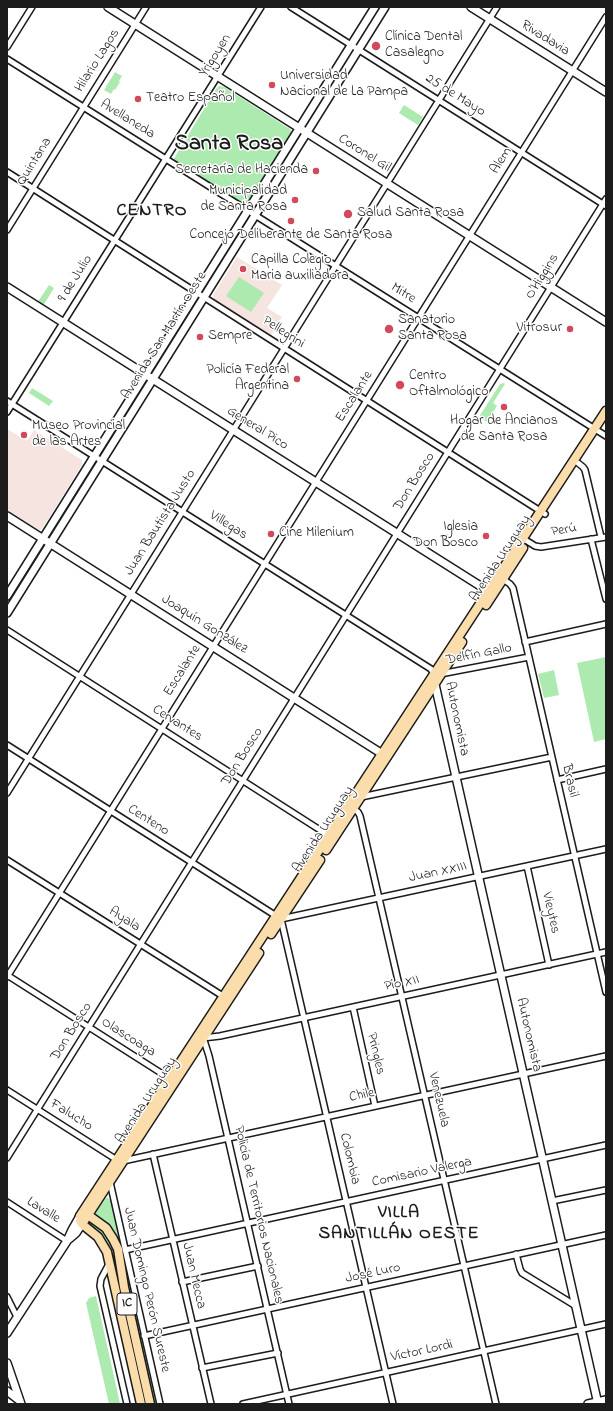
<!DOCTYPE html>
<meta charset="utf-8">
<style>
body{margin:0}
#map{position:relative;width:613px;height:1411px;overflow:hidden;background:#fff;font-family:"Indie Flower",sans-serif}
canvas{display:block}
.frame{position:absolute;inset:0;border:8px solid #1c1c1c;pointer-events:none}
</style>
<div id="map">
<canvas width="613" height="1411"></canvas>
<div class="frame"></div>
</div>
<script>
const g = document.querySelector('canvas').getContext('2d');
g.lineJoin = 'round';
function fillPath(path, color) {
  g.fillStyle = color;
  g.fill(path, 'evenodd');
}
function poly(rows) {
  const path = new Path2D();
  for (const r of rows) {
    path.moveTo(r[0], r[1]);
    for (let i = 2; i < r.length; i += 2) path.lineTo(r[i], r[i + 1]);
  }
  return path;
}
function strokePath(path, color, width, dash) {
  g.strokeStyle = color;
  g.lineWidth = width;
  g.lineCap = dash ? 'butt' : 'round';
  g.setLineDash(dash || []);
  g.stroke(path);
}
function write(font, color, halo, rows, align = 'center') {
  g.font = font + ' "Indie Flower",sans-serif';
  g.lineWidth = 3;
  g.setLineDash([]);
  g.textBaseline = 'middle';
  g.strokeStyle = halo;
  g.fillStyle = color;
  for (const [text, x, y, turn = 0] of rows) {
    g.save();
    g.translate(x, y);
    g.rotate((+turn || 0) * Math.PI / 180);
    g.textAlign = isNaN(turn) ? turn : align;
    if (halo) g.strokeText(text, 0, 0);
    g.fillText(text, 0, 0);
    g.restore();
  }
}
fillPath(poly([
 [237,257,282,285,267,308,282,317,271,335,214,299,213,295],
 [7,429,27,441,34,430,82,460,82,465,42,529,36,530,7,512]
]), '#f5e4e0');
fillPath(poly([
 [115,72,122,76,119,81,120,82,115,90,114,89,111,94,104,90],
 [335,78,337,79,312,119,308,117,324,93,326,93],
 [219,86,224,87,290,129,292,133,248,205,245,206,176,163,173,160,216,89],
 [404,105,423,117,418,125,399,113],
 [239,277,264,293,251,312,226,296],
 [49,285,54,288,43,306,37,303],
 [504,383,505,384,493,403,497,406,487,422,479,417,500,384],
 [32,388,53,401,49,406,29,393],
 [606,657,606,739,594,742,577,663],
 [554,670,559,695,544,698,538,674],
 [106,1198,108,1198,111,1201,157,1404,153,1404,126,1287,122,1256,95,1215,95,1213],
 [91,1220,102,1228,113,1245,147,1404,144,1404,111,1257,88,1224],
 [96,1296,115,1381,120,1404,109,1404,86,1303,89,1298]
]), '#adeab0');
const street = poly([
 [291,7,606,206],
 [7,47,32,7],
 [7,59,606,436],
 [7,172,545,514],
 [7,230,146,7],
 [7,401,431,669,435,675,529,657],
 [7,412,261,7],
 [578,463,583,467,585,470,601,537],
 [591,539,606,599],
 [527,541,535,546,541,547,606,537],
 [503,579,510,584,513,588,606,992],
 [7,630,331,837],
 [525,642,606,624],
 [7,745,281,919,606,849],
 [557,780,606,769],
 [7,793,497,7],
 [361,797,552,757],
 [352,808,358,812,360,816,496,1404],
 [7,860,226,998],
 [527,866,549,965],
 [281,919,393,1404],
 [7,975,172,1080],
 [7,977,606,17],
 [353,1007,375,1106],
 [203,1037,209,1056,289,1404],
 [203,1038,220,1036,606,952],
 [7,1090,117,1160,123,1161,606,1056],
 [153,1154,211,1404],
 [7,1158,606,199],
 [110,1182,160,1404],
 [552,1201,606,1190],
 [7,1202,67,1241],
 [125,1250,606,1145],
 [516,1254,520,1269,522,1273,576,1306],
 [109,1264,101,1279,100,1286,127,1404],
 [182,1282,258,1266],
 [7,1297,17,1317],
 [144,1336,606,1235],
 [202,1368,278,1353],
 [243,1404,606,1324]
]);
const secondary = poly([
 [108,7,606,322],
 [471,7,606,92],
 [7,287,493,594],
 [7,516,387,757],
 [7,596,375,7],
 [7,613,385,7],
 [434,680,598,1404],
 [69,1239,76,1233,82,1224],
 [7,1333,67,1241,72,1230,80,1216],
 [7,1363,21,1404],
 [7,1391,20,1401],
 [588,1404,606,1400]
]);
const primary = poly([
 [486,605,523,548],
 [326,850,462,642],
 [271,934,320,860],
 [84,1214,88,1215,106,1228,113,1239,118,1249,124,1287,150,1404],
 [80,1216,606,411],
 [80,1221,82,1224,98,1237,107,1252,141,1404],
 [82,1224,259,953]
]);
strokePath(street, '#1c1c1c', 8);
strokePath(secondary, '#1c1c1c', 10);
strokePath(primary, '#1c1c1c', 11);
strokePath(street, '#fff', 5);
strokePath(secondary, '#fff', 7);
strokePath(primary, '#faddab', 8);
for (const [x, y, r, color] of [
 [376,46,5,"#d1495b"],
 [272,85,4,"#d1495b"],
 [138,99,4,"#d1495b"],
 [316,171,4,"#d1495b"],
 [295,200,4,"#d1495b"],
 [348,214,5,"#d1495b"],
 [291,221,4,"#d1495b"],
 [243,269,4,"#d1495b"],
 [389,329,5,"#d1495b"],
 [570,329,4,"#d1495b"],
 [200,337,4,"#d1495b"],
 [297,379,4,"#d1495b"],
 [400,385,5,"#d1495b"],
 [504,407,4,"#d1495b"],
 [24,435,4,"#d1495b"],
 [271,534,4,"#d1495b"],
 [486,536,4,"#d1495b"]
]) {
  const dot = new Path2D();
  dot.arc(x, y, r, 0, 2 * Math.PI);
  g.fillStyle = color;
  g.fill(dot);
  strokePath(dot, '#fff', 1.5);
}
for (const [x, y, w] of [
 [127,1304,20]
]) {
  const box = new Path2D();
  box.roundRect(x - w / 2, y - 11, w, 22, 3);
  g.fillStyle = '#fff';
  g.fill(box);
  strokePath(box, '#1c1c1c', 1);
}
write('bold 13px', '#1c1c1c', null, [
 ["IC",127,1304]
]);
write('14px', '#1c1c1c', '#fff', [
 ["Clínica Dental",385,38],
 ["Casalegno",385,54],
 ["Universidad",280,77],
 ["Nacional de La Pampa",280,93],
 ["Teatro Español",146,99],
 ["Secretaría de Hacienda",308,171,"right"],
 ["Municipalidad",287,192,"right"],
 ["de Santa Rosa",287,208,"right"],
 ["Salud Santa Rosa",357,214],
 ["Concejo Deliberante de Santa Rosa",291,236,"center"],
 ["Capilla Colegio",251,261],
 ["Maria auxiliadora",251,277],
 ["Sanatorio",398,321],
 ["Santa Rosa",398,337],
 ["Vitrosur",562,329,"right"],
 ["Sempre",208,337],
 ["Policía Federal",289,371,"right"],
 ["Argentina",289,387,"right"],
 ["Centro",409,377],
 ["Oftalmológico",409,393],
 ["Hogar de Ancianos",504,422,"center"],
 ["de Santa Rosa",504,438,"center"],
 ["Museo Provincial",32,427],
 ["de las Artes",32,443],
 ["Iglesia",478,528,"right"],
 ["Don Bosco",478,544,"right"],
 ["Cine Milenium",279,534]
], 'left');
write('14px', '#1c1c1c', '#fff', [
 ["Rivadavia",545,39,32],
 ["Yrigoyen",216,56,-58],
 ["Hilario Lagos",98,61,-58],
 ["25 de Mayo",455,96,32],
 ["Avellaneda",127,120,32],
 ["Coronel Gil",364,154,32],
 ["Alem",502,161,-58],
 ["Quintana",35,162,-58],
 ["O'Higgins",543,277,-58],
 ["9 de Julio",76,279,-58],
 ["Mitre",403,294,32],
 ["Pellegrini",283,333,33],
 ["Avenida San Martín Oeste",165,336,-58],
 ["Escalante",355,397,-58],
 ["General Pico",257,429,32],
 ["Don Bosco",415,482,-58],
 ["Juan Bautista Justo",161,523,-58],
 ["Villegas",228,526,32],
 ["Perú",564,531,-10],
 ["Avenida Uruguay",501,559,-57],
 ["Joaquín González",204,625,32],
 ["Delfín Gallo",479,655,-11],
 ["Escalante",183,671,-58],
 ["Autonomista",456,719,78],
 ["Cervantes",177,724,32],
 ["Don Bosco",243,757,-58],
 ["Brasil",569,781,77],
 ["Centeno",148,821,32],
 ["Avenida Uruguay",324,830,-57],
 ["Juan XXIII",438,873,-12],
 ["Vieytes",550,913,77],
 ["Ayala",124,920,32],
 ["Pío XII",402,984,-12],
 ["Don Bosco",72,1032,-58],
 ["Autonomista",528,1035,77],
 ["Olascoaga",128,1038,32],
 ["Pringles",375,1054,77],
 ["Chile",362,1096,-12],
 ["Venezuela",438,1100,77],
 ["Avenida Uruguay",147,1101,-57],
 ["Falucho",71,1116,32],
 ["Colombia",349,1159,77],
 ["Comisario Valerga",422,1173,-12],
 ["Lavalle",43,1211,32],
 ["Policía de Territorios Nacionales",258,1215,77],
 ["José Luro",373,1274,-12],
 ["Juan Mecca",193,1276,77],
 ["Juan Domingo Perón Sureste",146,1290,77],
 ["Víctor Lordi",422,1352,-12]
]);
g.letterSpacing = '1px';
write('bold 18px', '#1c1c1c', '#fff', [
 ["CENTRO",152,212],
 ["VILLA",399,1214],
 ["SANTILLÁN OESTE",399,1235]
]);
g.letterSpacing = '0px';
write('bold 22px', '#1c1c1c', '#fff', [
 ["Santa Rosa",229,145]
]);
</script>
